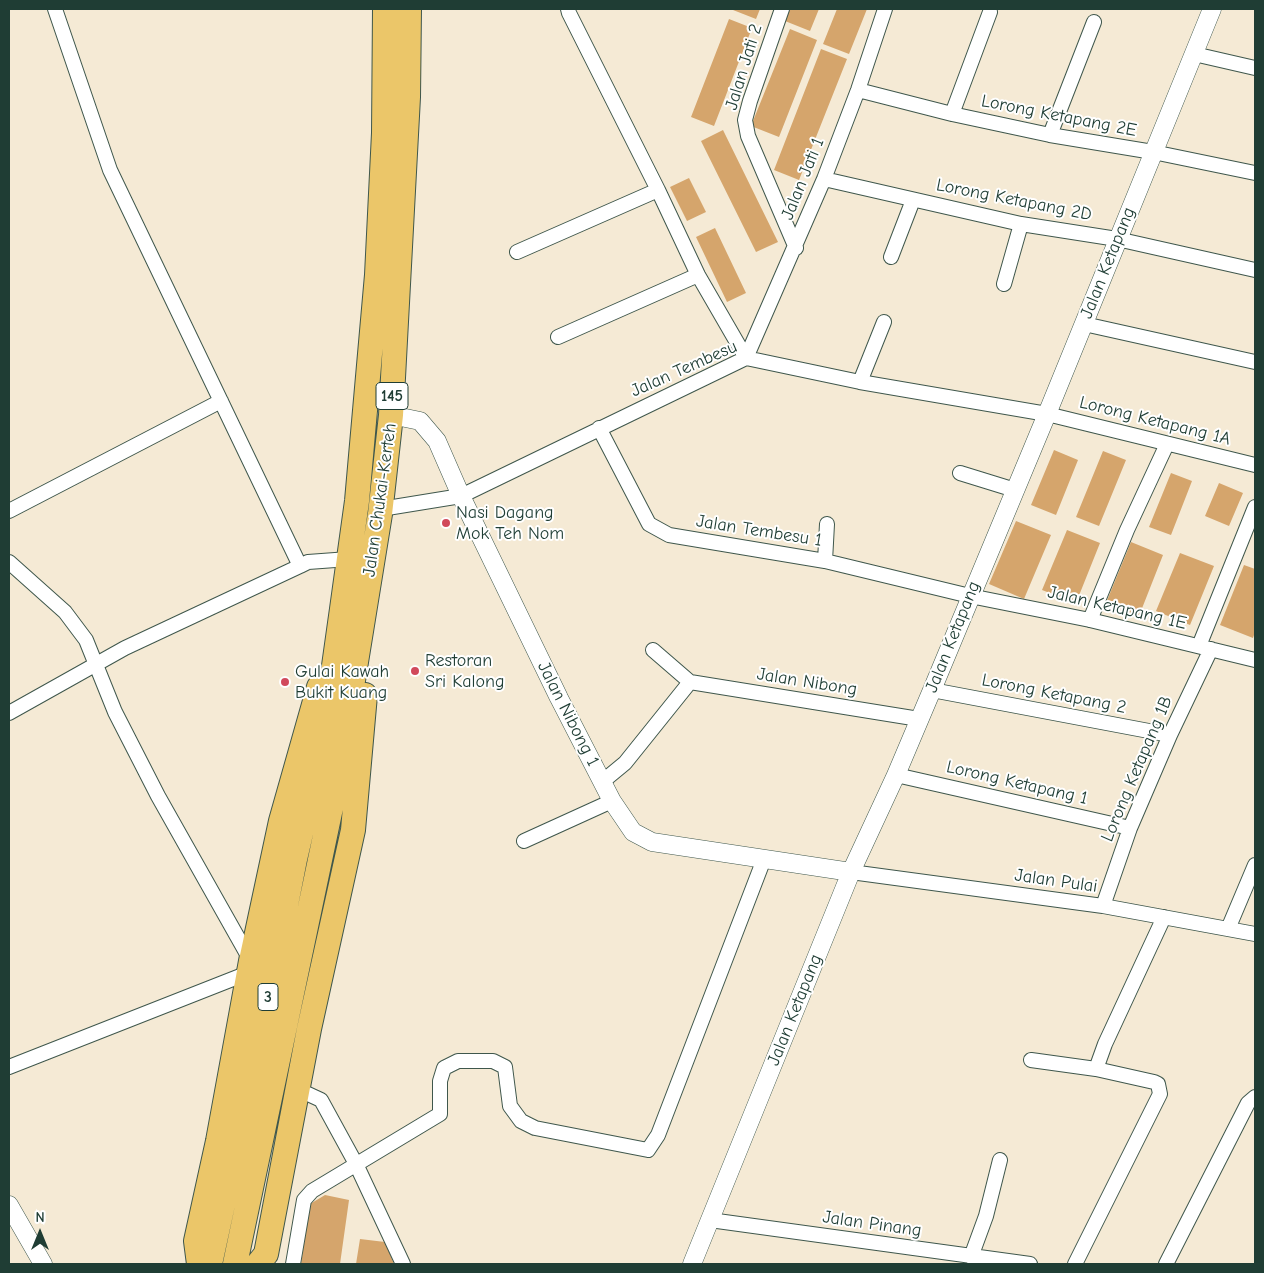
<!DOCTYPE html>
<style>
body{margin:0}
#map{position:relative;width:1264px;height:1273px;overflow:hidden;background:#f5ead5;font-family:"Comic Neue",sans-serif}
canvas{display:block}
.frame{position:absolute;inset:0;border:10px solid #1f3d34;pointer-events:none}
.north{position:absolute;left:15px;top:1208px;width:50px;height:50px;-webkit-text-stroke:4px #fff;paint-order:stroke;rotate:0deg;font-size:14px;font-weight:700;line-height:20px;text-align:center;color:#1f3d34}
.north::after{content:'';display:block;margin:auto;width:18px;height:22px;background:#1f3d34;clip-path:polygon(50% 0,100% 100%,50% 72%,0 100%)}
</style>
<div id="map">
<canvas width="1264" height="1273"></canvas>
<div class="frame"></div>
<div class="north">N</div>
</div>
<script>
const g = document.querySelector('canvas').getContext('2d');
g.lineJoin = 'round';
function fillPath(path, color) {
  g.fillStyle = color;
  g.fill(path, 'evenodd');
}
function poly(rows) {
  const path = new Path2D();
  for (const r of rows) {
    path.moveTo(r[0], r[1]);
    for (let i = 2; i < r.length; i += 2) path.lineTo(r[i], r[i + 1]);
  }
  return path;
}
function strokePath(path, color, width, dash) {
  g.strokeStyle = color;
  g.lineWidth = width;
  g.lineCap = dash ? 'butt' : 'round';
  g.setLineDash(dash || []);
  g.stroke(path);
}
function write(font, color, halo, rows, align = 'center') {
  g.font = font + ' "Comic Neue",sans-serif';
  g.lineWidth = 4;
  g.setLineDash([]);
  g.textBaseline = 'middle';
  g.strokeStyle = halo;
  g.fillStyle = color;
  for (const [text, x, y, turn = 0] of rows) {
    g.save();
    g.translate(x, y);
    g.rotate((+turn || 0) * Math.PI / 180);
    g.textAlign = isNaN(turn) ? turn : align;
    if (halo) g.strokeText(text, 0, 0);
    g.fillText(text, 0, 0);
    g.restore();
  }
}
fillPath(poly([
 [734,9,760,9,756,19,733,10],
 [790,9,819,9,810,31,785,21],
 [837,9,867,9,849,54,823,44],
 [729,19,752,28,714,126,691,117],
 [790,29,817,40,779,137,751,126],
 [821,49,847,59,799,180,774,170],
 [723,130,778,242,756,252,701,141],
 [689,178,706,212,687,221,670,187],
 [715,228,746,293,727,302,696,237],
 [1054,450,1078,460,1056,515,1031,505],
 [1103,451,1126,460,1099,526,1076,517],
 [1171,473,1192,481,1171,535,1149,527],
 [1219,483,1243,493,1229,526,1205,516],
 [1016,521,1051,535,1024,599,989,584],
 [1067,530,1100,543,1076,603,1042,590],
 [1131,542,1163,555,1139,616,1106,603],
 [1180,553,1214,566,1190,625,1156,611],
 [1244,565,1255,569,1255,632,1253,638,1220,625],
 [325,1195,349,1200,340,1264,301,1264,310,1204],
 [360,1239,385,1242,394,1264,356,1264]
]), '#d5a56c');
const minor = poly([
 [55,9,110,170,300,566],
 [568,9,569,13,658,190,698,275,746,358],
 [782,9,750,101,745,120,748,136,796,248],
 [1194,54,1255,68],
 [858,90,952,114,1050,135,1153,152,1255,173],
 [952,114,990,12],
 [1050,135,1094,22],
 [824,179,1021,224,1117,239,1255,270],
 [517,252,658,190],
 [891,257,913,200],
 [1004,284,1021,224],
 [1084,324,1255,362],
 [558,337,698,275],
 [746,358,824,179,858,90,885,9],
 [860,382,884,322],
 [599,428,649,524,669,535,825,561,970,596,1090,620,1255,660],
 [960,473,1015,490],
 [381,509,461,496,746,358,860,382,1047,414,1255,465],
 [9,511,221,401],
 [825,561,827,524],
 [9,562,65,612,86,640,115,712,158,796,251,961],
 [1090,620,1127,530,1167,444],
 [1199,646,1255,507],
 [653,650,690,682],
 [690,682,919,719],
 [932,690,1170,735],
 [9,713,125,648,300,566,308,562,349,559],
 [896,775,1130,828],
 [602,782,625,763,690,682],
 [524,841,612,801],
 [851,872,1103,906,1255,934],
 [1103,906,1130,828,1170,735,1211,649],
 [1228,929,1255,865],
 [1031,1060,1096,1069],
 [9,1067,248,973],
 [296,1095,308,1094,321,1100,356,1164,403,1264],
 [710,1220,1030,1264],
 [971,1257,986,1216,1000,1160],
 [293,1264,304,1200,312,1191,440,1114,440,1081,444,1068,458,1061,493,1061,505,1067,510,1106,521,1121,535,1128,648,1150,658,1135,764,859],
 [1075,1264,1160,1094,1158,1084,1154,1082,1096,1069,1105,1044,1164,917],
 [1166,1264,1248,1103,1255,1097]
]);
const tertiary = poly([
 [391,415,420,421,437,441,461,496,559,698,612,801,633,832,652,842,851,872],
 [9,1205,43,1264],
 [692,1264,851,872,896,775,932,690,1047,414,1212,9]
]);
const trunk = poly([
 [199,1264,196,1241,218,1141,251,961,281,821,319,687],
 [210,1264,265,1012,295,859,325,730,342,609,357,501,377,275,384,133,385,9],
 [235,1264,337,779,380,514,391,415,408,97,409,9],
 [258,1264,266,1254,309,1029,353,830,365,695]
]);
strokePath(minor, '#3f574c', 16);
strokePath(tertiary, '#3f574c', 19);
strokePath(trunk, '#3f574c', 26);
strokePath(minor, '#fff', 14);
strokePath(tertiary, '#fff', 18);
strokePath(trunk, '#ebc669', 24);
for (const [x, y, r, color] of [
 [446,523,5,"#d1495b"],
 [415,671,5,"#d1495b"],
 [285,682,5,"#d1495b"]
]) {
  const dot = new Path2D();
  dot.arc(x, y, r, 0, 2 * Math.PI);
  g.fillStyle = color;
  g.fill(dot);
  strokePath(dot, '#fff', 2);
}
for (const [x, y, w] of [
 [392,396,32],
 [268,997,20]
]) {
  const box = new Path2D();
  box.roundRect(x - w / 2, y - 13.5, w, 27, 4);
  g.fillStyle = '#fff';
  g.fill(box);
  strokePath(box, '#1f3d34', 1);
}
write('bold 16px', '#1f3d34', null, [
 ["145",392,396],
 ["3",268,997]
]);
write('18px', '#1f3d34', '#fff', [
 ["Jalan Jati 2",744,67,-73],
 ["Lorong Ketapang 2E",1059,116,11],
 ["Jalan Jati 1",803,179,-68],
 ["Lorong Ketapang 2D",1014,200,11],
 ["Jalan Ketapang",1108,263,-68],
 ["Jalan Tembesu",684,369,-24],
 ["Lorong Ketapang 1A",1155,421,14],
 ["Jalan Chukai-Kerteh",380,500,-82],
 ["Jalan Tembesu 1",759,531,9],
 ["Jalan Ketapang 1E",1117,608,13],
 ["Jalan Ketapang",953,637,-68],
 ["Jalan Nibong",807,682,9],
 ["Lorong Ketapang 2",1054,694,11],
 ["Jalan Nibong 1",568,714,63],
 ["Lorong Ketapang 1B",1137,769,-67],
 ["Lorong Ketapang 1",1017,783,13],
 ["Jalan Pulai",1056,881,8],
 ["Jalan Ketapang",795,1010,-68],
 ["Jalan Pinang",872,1224,8]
]);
write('18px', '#1f3d34', '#fff', [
 ["Nasi Dagang",456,513],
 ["Mok Teh Nom",456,534],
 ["Restoran",425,661],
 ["Sri Kalong",425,682],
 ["Gulai Kawah",295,672],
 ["Bukit Kuang",295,693]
], 'left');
</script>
